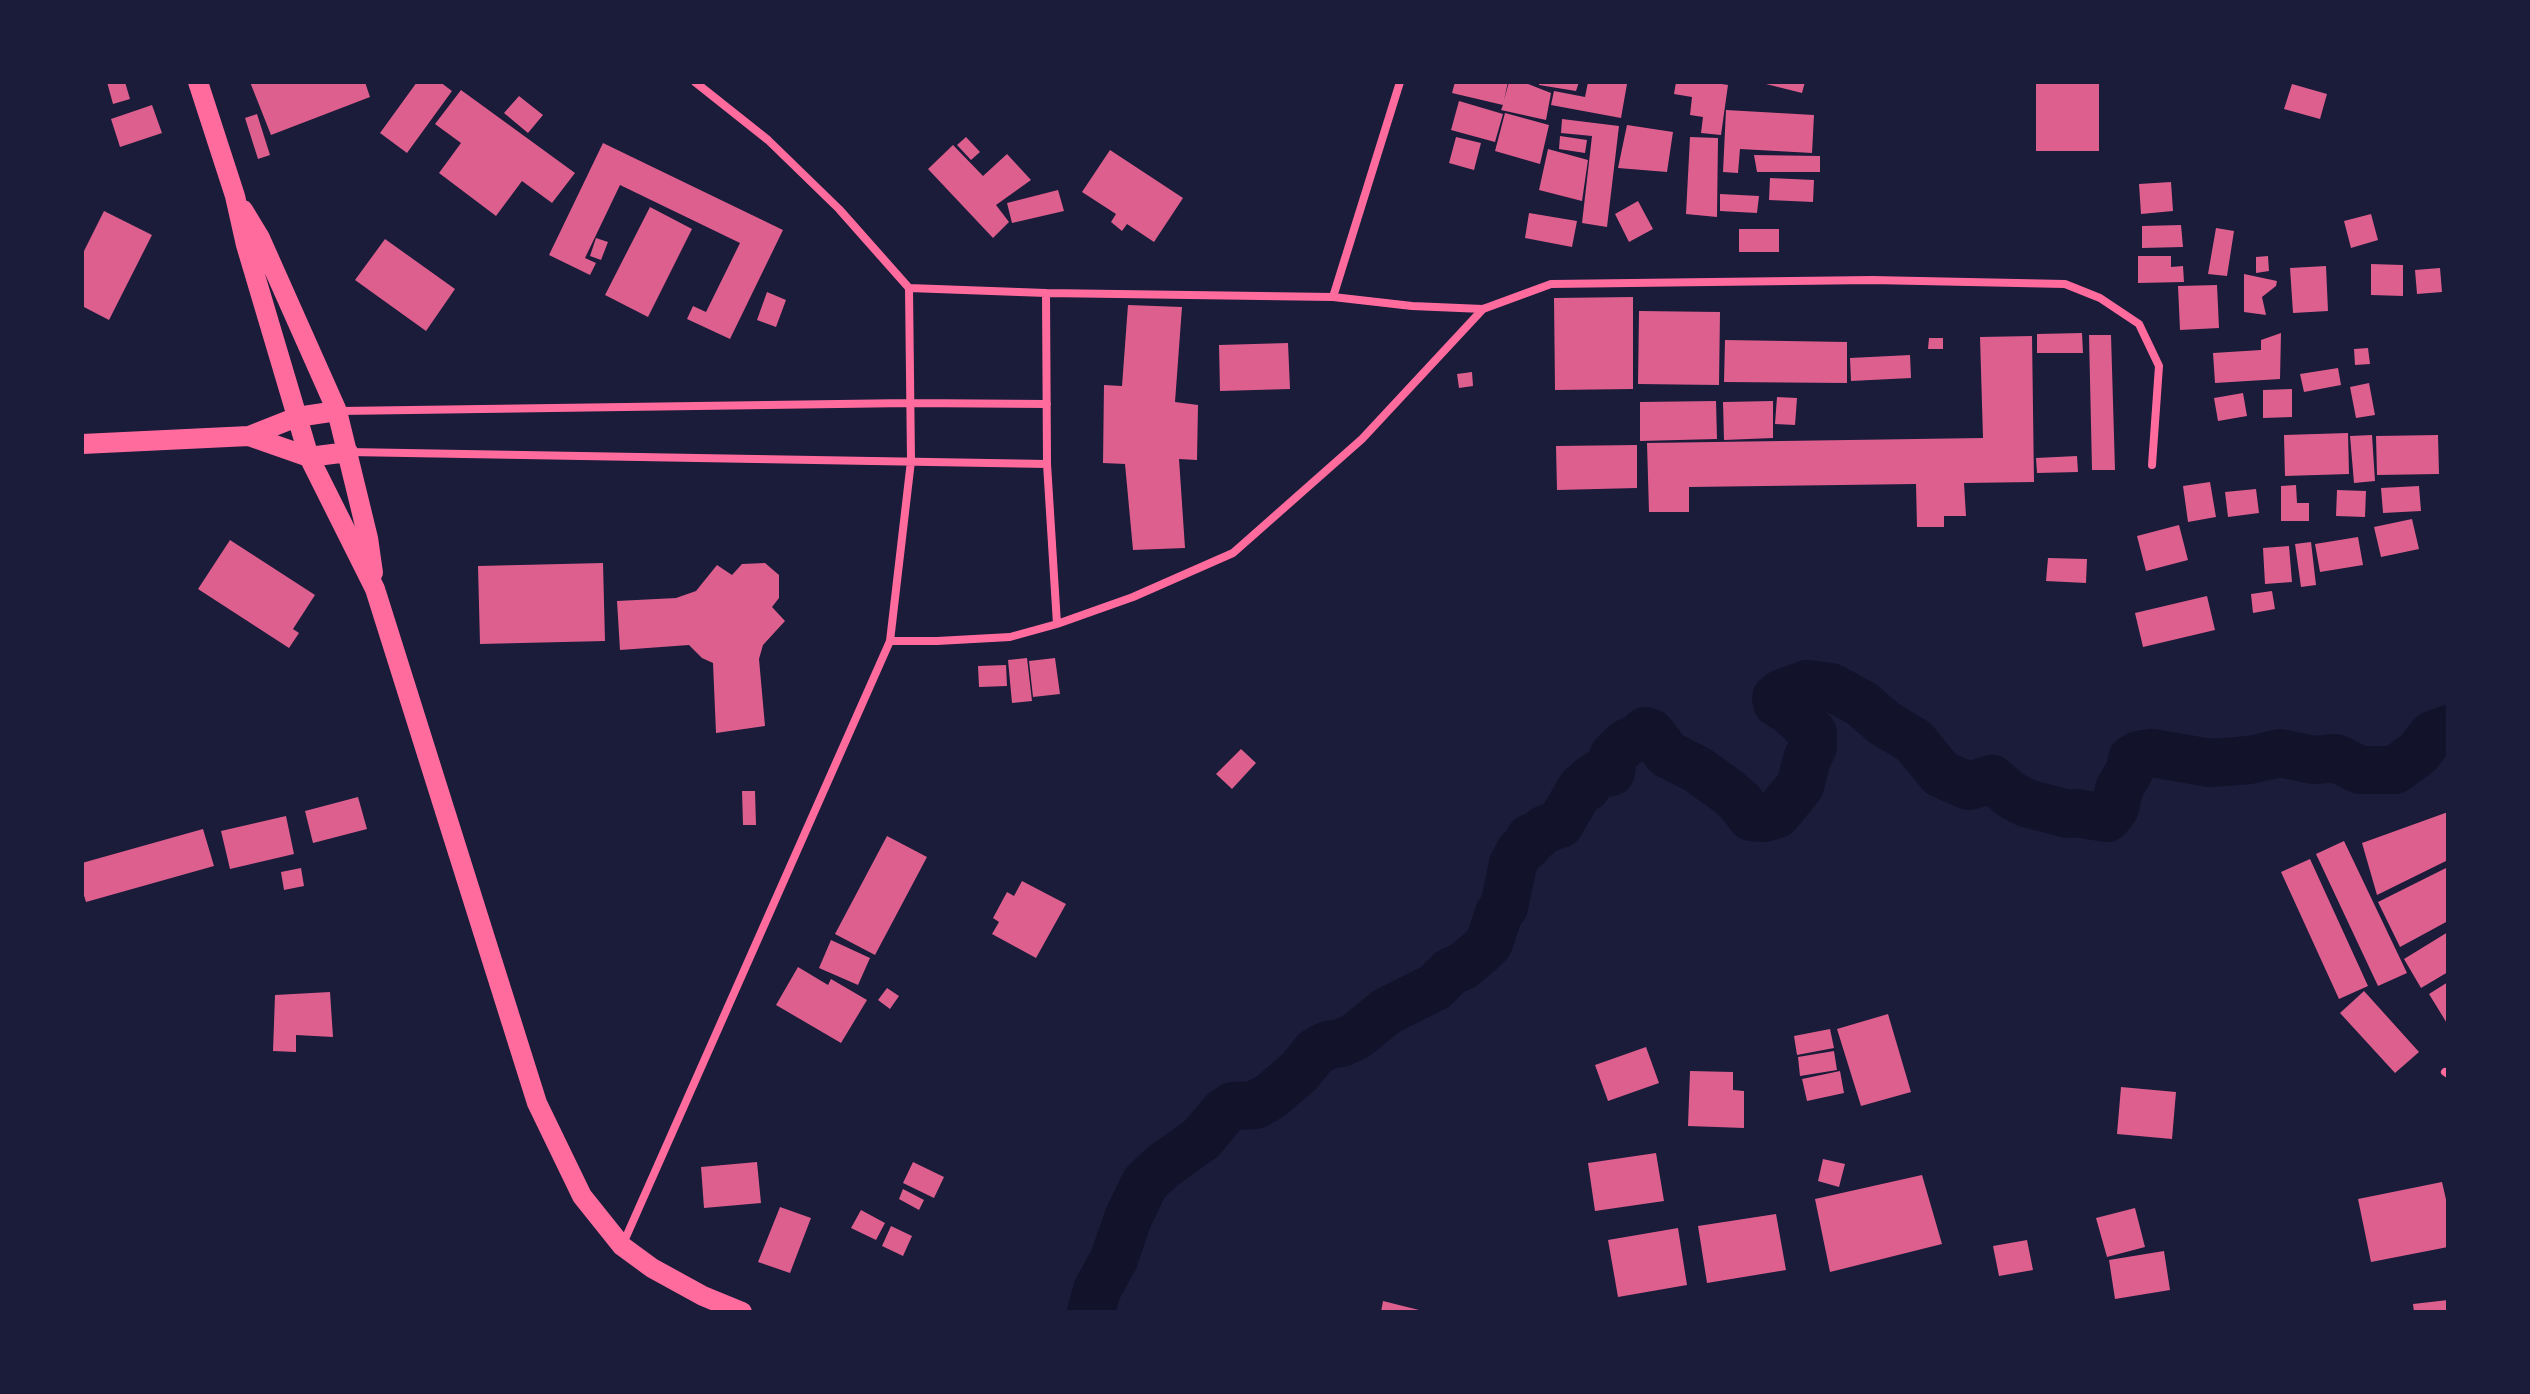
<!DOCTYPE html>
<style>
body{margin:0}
#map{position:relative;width:2530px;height:1394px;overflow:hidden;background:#1b1b3a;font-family:"Fira Sans",sans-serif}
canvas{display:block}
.frame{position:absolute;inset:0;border:84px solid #1b1b3a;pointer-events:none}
</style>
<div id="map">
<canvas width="2530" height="1394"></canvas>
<div class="frame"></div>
</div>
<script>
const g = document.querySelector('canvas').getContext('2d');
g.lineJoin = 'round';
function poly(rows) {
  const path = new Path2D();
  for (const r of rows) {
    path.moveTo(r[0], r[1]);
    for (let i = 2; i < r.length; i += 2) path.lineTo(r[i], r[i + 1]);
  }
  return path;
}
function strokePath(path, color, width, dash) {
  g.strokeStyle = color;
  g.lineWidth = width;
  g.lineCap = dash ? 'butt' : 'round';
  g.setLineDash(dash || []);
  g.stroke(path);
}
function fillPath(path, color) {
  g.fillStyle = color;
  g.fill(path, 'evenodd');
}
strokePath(poly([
 [1091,1312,1097,1290,1114,1259,1128,1218,1145,1183,1163,1166,1201,1139,1223,1113,1233,1106,1255,1105,1271,1096,1300,1071,1315,1052,1328,1045,1341,1043,1356,1036,1387,1011,1435,987,1450,972,1463,966,1482,950,1489,943,1499,913,1504,907,1513,864,1520,851,1528,845,1530,838,1538,835,1545,829,1560,824,1581,788,1587,787,1589,781,1597,775,1611,772,1613,756,1626,743,1639,737,1645,731,1651,733,1667,754,1698,770,1730,793,1740,802,1751,817,1764,818,1777,814,1800,786,1807,759,1813,747,1813,733,1789,710,1777,703,1776,698,1782,693,1807,684,1831,687,1862,704,1884,723,1914,741,1941,774,1969,786,1992,779,2011,795,2026,803,2068,814,2077,813,2107,818,2115,808,2119,789,2130,770,2132,759,2138,755,2152,753,2210,763,2250,760,2280,753,2314,760,2336,758,2360,770,2395,770,2418,753,2432,735,2448,729]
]), '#12122b', 48);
fillPath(poly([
 [107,82,125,82,130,99,113,104],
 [250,82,365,82,370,97,271,135],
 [417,82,440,82,452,91,407,153,380,133],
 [1455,82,1508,82,1504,100,1509,82,1523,82,1551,93,1546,120,1501,110,1503,105,1452,93],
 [1539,82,1579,82,1576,91,1539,85],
 [1588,82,1627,84,1621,118,1551,105,1554,91,1585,97],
 [1676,82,1709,82,1728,85,1721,135,1701,133,1703,117,1690,115,1692,97,1674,94],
 [1758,82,1805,82,1802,93],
 [2036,82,2099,82,2099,151,2036,151],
 [2292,84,2327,94,2320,119,2284,109],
 [461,90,575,173,552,203,522,181,496,216,439,173,461,143,435,124],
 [519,96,543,115,528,133,504,113],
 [1459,101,1503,114,1495,142,1451,130],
 [152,105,162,133,120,147,111,119],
 [1726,110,1814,115,1812,153,1740,149,1738,173,1723,172],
 [1505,113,1549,125,1540,164,1495,151],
 [257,114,270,155,258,159,245,118],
 [1562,119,1619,126,1607,227,1582,223,1592,136,1561,133],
 [1627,125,1673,132,1667,172,1618,168],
 [1560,136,1587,140,1585,153,1559,149],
 [966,137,980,152,971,160,957,145],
 [1456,137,1481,143,1474,170,1449,163],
 [1690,137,1718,138,1717,217,1686,214],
 [603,143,783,230,730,339,687,319,693,306,706,312,740,243,620,185,585,258,596,263,590,275,549,255],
 [953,145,983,176,1007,154,1031,180,996,205,1009,222,993,238,928,169],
 [1548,149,1588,160,1582,201,1539,190],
 [1110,150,1183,198,1154,242,1127,224,1122,231,1111,222,1116,214,1082,192],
 [1754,155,1820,156,1820,172,1757,172],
 [1770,178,1814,180,1813,202,1769,200],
 [2171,182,2173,211,2141,214,2139,184],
 [1058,190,1064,211,1012,223,1007,203],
 [1720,194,1759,196,1757,213,1720,211],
 [1638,201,1653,229,1629,242,1615,214],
 [650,207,692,229,648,317,605,295],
 [104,211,152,235,109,320,82,306,82,255],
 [1529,213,1577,221,1572,247,1525,238],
 [2371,214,2378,240,2351,248,2344,221],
 [2181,225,2183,247,2142,248,2142,226],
 [2216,228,2234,231,2227,276,2208,274],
 [1739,229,1779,229,1779,252,1739,252],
 [596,238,608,242,601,260,590,256],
 [385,239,455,289,426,331,355,280],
 [2138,256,2171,256,2171,267,2183,266,2184,282,2138,283],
 [2268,256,2269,271,2256,273,2256,257],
 [2371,264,2403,265,2403,296,2371,295],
 [2326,266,2328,311,2293,313,2290,268],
 [2440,268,2442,292,2417,294,2415,270],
 [2244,274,2277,281,2276,286,2262,297,2266,315,2244,312],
 [2217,285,2219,328,2180,330,2178,286],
 [767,292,786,300,776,327,757,320],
 [1633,297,1633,389,1555,390,1554,298],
 [1128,305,1182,307,1175,402,1198,405,1197,460,1179,459,1185,548,1133,550,1125,464,1103,463,1104,385,1122,386],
 [1639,311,1720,312,1719,385,1638,384],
 [2082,333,2083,353,2037,353,2037,334],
 [2281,333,2280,379,2215,383,2213,353,2261,350,2261,340],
 [2089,335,2111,335,2115,470,2092,470],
 [2032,336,2034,482,1964,483,1966,516,1944,516,1944,527,1917,527,1916,484,1689,487,1689,512,1649,512,1647,443,1983,438,1980,337],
 [1929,338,1943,338,1943,349,1928,349],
 [1725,340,1847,342,1847,383,1724,382],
 [1288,343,1290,389,1220,391,1219,345],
 [2368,348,2370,364,2355,365,2354,349],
 [1910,355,1911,378,1851,381,1850,358],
 [2338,368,2341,385,2304,392,2300,374],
 [1472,372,1473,386,1459,388,1457,374],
 [2369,383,2375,415,2356,418,2350,387],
 [2292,389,2292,417,2263,418,2263,390],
 [2243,393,2247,416,2218,421,2214,398],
 [1777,397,1797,398,1795,425,1775,424],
 [1716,401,1717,439,1640,441,1640,402],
 [1773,401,1773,438,1724,440,1723,402],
 [2348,433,2349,474,2285,476,2284,435],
 [2372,435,2375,481,2354,483,2350,436],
 [2438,435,2439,474,2377,475,2376,436],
 [1637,445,1637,488,1557,490,1556,446],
 [2077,456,2078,472,2037,473,2036,458],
 [2210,482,2216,517,2188,522,2183,486],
 [2296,485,2297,503,2309,503,2309,521,2281,521,2281,486],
 [2419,486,2421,511,2383,513,2381,488],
 [2256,489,2259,513,2228,517,2225,492],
 [2337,490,2366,491,2365,517,2336,516],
 [2412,519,2419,549,2381,557,2374,527],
 [2179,525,2188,560,2146,571,2137,536],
 [2358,537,2363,565,2320,572,2315,544],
 [230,540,315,595,293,629,299,633,289,648,198,589],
 [2311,542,2316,585,2301,587,2295,544],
 [2289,546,2292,582,2265,584,2263,548],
 [2048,558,2087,559,2086,583,2046,581],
 [603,563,605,641,480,644,478,566],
 [765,563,779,575,779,598,772,607,785,621,763,645,759,659,765,726,716,733,713,663,702,658,689,645,620,650,617,601,676,598,696,591,717,565,732,575,742,564],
 [2272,591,2275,609,2253,613,2251,594],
 [2207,596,2215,630,2143,647,2135,613],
 [1027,658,1032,701,1012,703,1008,660],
 [1055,658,1060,694,1033,697,1029,661],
 [1006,665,1007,686,979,687,978,666],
 [1241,749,1256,763,1232,789,1216,774],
 [742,791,755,791,756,825,743,825],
 [358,797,367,829,313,843,305,811],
 [2448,812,2448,860,2377,895,2362,843],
 [286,816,294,854,230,869,221,831],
 [203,829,214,866,86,902,82,889,82,863],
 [887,836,927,857,875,955,835,934],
 [2344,841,2407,973,2378,986,2316,854],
 [2310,859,2368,986,2339,999,2281,872],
 [2448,867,2448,921,2400,947,2378,902],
 [301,868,304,886,284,890,281,872],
 [1022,881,1066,904,1036,958,992,934,999,922,993,918,1007,892,1014,896],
 [2448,932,2448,972,2421,988,2404,959],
 [831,940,870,958,858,985,819,968],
 [798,967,828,985,831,979,867,1000,841,1043,776,1005],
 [2448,982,2448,1025,2429,994],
 [887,988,899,996,890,1009,878,1000],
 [2364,991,2419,1052,2395,1073,2340,1013],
 [330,992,333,1037,296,1035,296,1052,273,1051,275,995],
 [1888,1014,1911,1092,1861,1106,1837,1029],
 [1830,1029,1834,1048,1797,1055,1794,1036],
 [1646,1047,1659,1083,1608,1101,1595,1065],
 [1834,1051,1837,1070,1800,1076,1798,1057],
 [1690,1071,1733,1072,1733,1090,1744,1091,1744,1128,1688,1126],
 [1840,1071,1844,1093,1807,1101,1802,1079],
 [2121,1087,2176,1092,2172,1139,2117,1134],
 [1656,1153,1664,1201,1595,1211,1588,1163],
 [1823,1159,1845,1164,1839,1187,1818,1181],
 [757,1162,761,1203,704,1208,701,1167],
 [913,1162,944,1177,934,1198,903,1183],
 [1922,1175,1942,1244,1830,1272,1815,1199],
 [2442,1182,2448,1208,2448,1247,2371,1262,2358,1199],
 [903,1189,924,1200,919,1210,899,1199],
 [780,1207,811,1218,790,1273,758,1262],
 [2135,1208,2145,1247,2107,1257,2096,1218],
 [861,1210,885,1223,876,1240,851,1228],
 [1776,1214,1786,1270,1707,1283,1698,1226],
 [891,1226,912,1236,903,1256,882,1246],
 [1678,1228,1687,1285,1618,1297,1608,1240],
 [2027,1240,2033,1270,1999,1276,1993,1246],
 [2164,1251,2170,1290,2115,1299,2109,1260],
 [2448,1300,2448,1312,2414,1312,2413,1304],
 [1383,1301,1423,1311,1423,1312,1381,1312]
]), '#dd5f8e');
strokePath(poly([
 [1046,293,1333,297,1400,82],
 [1333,297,1412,306,1483,309,1551,284,1872,280,2065,284,2100,298,2139,324,2159,366,2152,465],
 [340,411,909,403,1047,404],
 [348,452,1047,464],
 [1057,624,1133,597,1233,553,1362,439,1483,309],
 [890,641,937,641,1010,637,1057,624,1047,464,1046,293,909,288],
 [2445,1072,2448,1074],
 [622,1246,890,641,911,461,909,288,839,209,768,140,695,82]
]), '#ff6b9d', 8);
strokePath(poly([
 [198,82,235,196,246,245,309,457,375,589,537,1103,582,1196,622,1246,652,1268,703,1296,742,1312],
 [243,210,260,238,337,411,368,538,373,573],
 [249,436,309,457,348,452],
 [82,444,249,436,297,417,337,411]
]), '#ff6b9d', 20);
</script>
